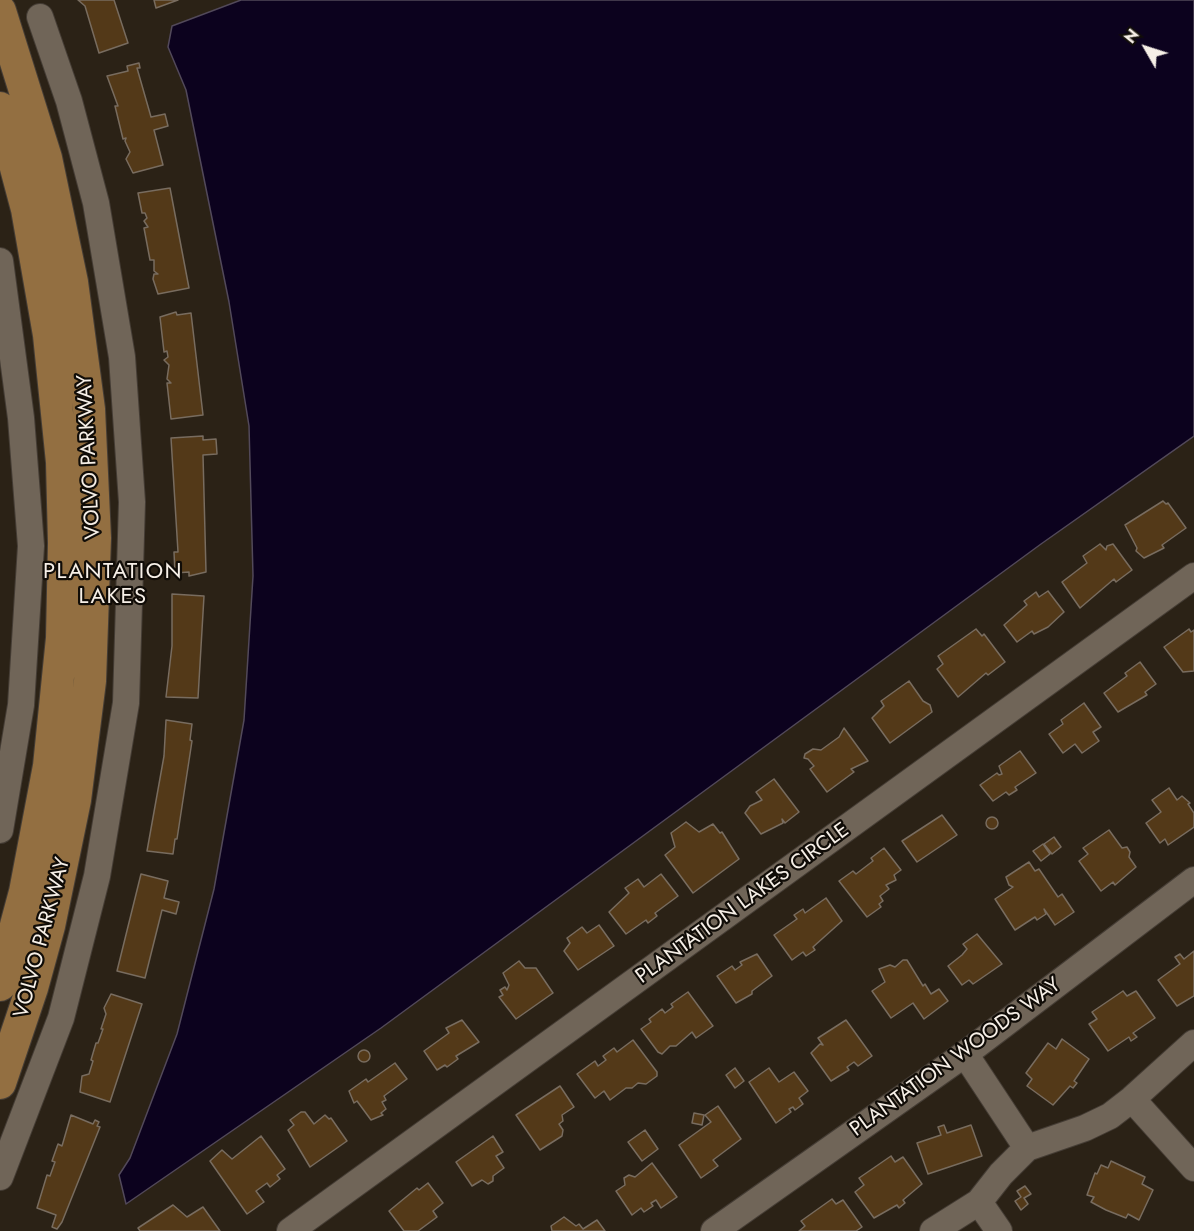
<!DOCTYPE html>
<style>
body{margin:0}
#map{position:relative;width:1194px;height:1231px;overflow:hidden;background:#2b2216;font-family:Jost,sans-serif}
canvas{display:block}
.north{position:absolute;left:1116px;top:18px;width:60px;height:60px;-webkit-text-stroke:4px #100c07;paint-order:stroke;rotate:309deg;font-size:16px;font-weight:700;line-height:24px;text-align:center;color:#f6efe7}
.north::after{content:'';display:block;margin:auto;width:21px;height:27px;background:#f6efe7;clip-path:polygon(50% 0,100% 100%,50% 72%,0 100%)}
</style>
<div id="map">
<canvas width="1194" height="1231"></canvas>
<div class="north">N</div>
</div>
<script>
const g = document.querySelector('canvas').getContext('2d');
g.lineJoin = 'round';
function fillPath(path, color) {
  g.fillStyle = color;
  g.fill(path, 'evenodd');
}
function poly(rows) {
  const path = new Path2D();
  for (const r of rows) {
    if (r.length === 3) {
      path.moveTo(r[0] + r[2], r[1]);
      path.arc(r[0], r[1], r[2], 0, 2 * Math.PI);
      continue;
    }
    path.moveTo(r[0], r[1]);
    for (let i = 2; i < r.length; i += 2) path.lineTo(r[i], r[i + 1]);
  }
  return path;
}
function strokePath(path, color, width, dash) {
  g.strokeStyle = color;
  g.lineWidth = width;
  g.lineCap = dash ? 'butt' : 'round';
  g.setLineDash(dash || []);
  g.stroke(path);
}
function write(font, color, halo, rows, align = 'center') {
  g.font = font + ' Jost,sans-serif';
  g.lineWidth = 4.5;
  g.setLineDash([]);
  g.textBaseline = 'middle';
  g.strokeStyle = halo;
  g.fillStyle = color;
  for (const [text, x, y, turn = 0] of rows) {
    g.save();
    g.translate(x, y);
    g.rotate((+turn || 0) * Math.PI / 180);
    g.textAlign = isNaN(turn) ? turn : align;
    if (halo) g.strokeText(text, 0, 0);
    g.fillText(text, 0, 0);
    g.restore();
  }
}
const water = poly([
 [241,0,1194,0,1194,436,1041,544,381,1028,126,1204,119,1175,130,1158,177,1034,214,889,244,720,253,576,249,426,229,302,186,90,168,47,172,26,241,0]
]);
fillPath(water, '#0c021e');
strokePath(water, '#52495a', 1.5);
const building = poly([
 [78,0,114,0,128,43,99,53,85,6,78,0],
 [154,0,178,0,156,8,154,0],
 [139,63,140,68,137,68,151,117,165,114,168,126,154,130,163,165,133,173,126,159,130,152,125,141,126,138,123,139,115,106,118,106,107,76,128,71,127,66,139,63],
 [170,188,189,288,158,294,153,279,154,274,158,274,154,271,154,260,150,260,144,228,148,227,144,221,147,218,145,213,142,213,138,193,170,188],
 [176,312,177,315,191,313,203,415,171,419,167,383,171,383,167,379,169,365,164,360,168,357,167,351,164,352,160,317,176,312],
 [203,436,203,440,216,439,217,454,203,455,206,572,189,576,189,572,175,573,174,552,178,552,171,438,203,436],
 [1163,501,1166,504,1168,503,1186,528,1162,545,1164,548,1144,558,1136,551,1137,548,1125,525,1163,501],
 [1100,544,1106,550,1107,546,1113,544,1132,570,1116,582,1114,579,1080,608,1062,582,1087,563,1083,556,1100,544],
 [1048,591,1064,612,1048,627,1034,634,1032,631,1017,642,1004,625,1027,605,1024,601,1036,592,1039,597,1048,591],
 [172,594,204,596,198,698,166,697,172,646,172,594],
 [976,629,982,636,984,634,1005,662,988,675,986,673,958,697,937,669,943,664,938,656,976,629],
 [1189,629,1191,632,1194,630,1194,671,1183,672,1164,647,1189,629],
 [1140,662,1156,684,1145,692,1147,695,1118,712,1104,693,1127,676,1125,673,1140,662],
 [909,681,923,701,930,705,932,712,890,743,872,718,884,706,881,701,909,681],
 [1084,703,1101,727,1093,732,1099,741,1082,753,1075,744,1063,753,1049,734,1063,724,1061,720,1084,703],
 [166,720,192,724,190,740,192,741,177,839,175,839,173,854,147,851,164,756,166,720],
 [844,728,868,761,851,769,854,772,827,792,810,769,814,766,808,759,804,758,805,754,813,749,821,750,839,737,844,728],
 [1020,751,1036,773,1015,787,1017,790,1009,795,1006,792,993,801,980,785,997,773,999,775,1002,774,999,766,1020,751],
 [774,779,799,812,785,823,782,819,783,823,761,834,745,813,750,806,762,800,756,792,774,779],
 [1169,788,1177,800,1182,796,1190,803,1188,804,1194,813,1194,827,1168,845,1165,839,1160,843,1146,823,1161,812,1152,800,1169,788],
 [942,815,957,835,917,862,902,841,942,815],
 [992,823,6],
 [686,822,699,832,713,824,720,833,722,832,739,859,693,893,665,855,675,847,671,833,686,822],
 [1109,830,1122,848,1127,847,1130,852,1129,857,1136,867,1115,885,1113,882,1101,891,1079,861,1088,854,1083,848,1109,830],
 [1054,837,1061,847,1052,854,1044,844,1054,837],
 [1043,844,1050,854,1041,861,1033,851,1043,844],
 [884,848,901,870,894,875,896,880,886,885,889,889,880,896,883,901,879,904,881,907,867,917,839,881,853,871,856,874,873,861,871,858,884,848],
 [1029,862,1035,871,1039,869,1058,897,1062,894,1074,912,1055,925,1044,909,1046,914,1037,920,1035,917,1015,930,995,899,1013,887,1009,885,1006,877,1029,862],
 [141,874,168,881,164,898,179,902,176,914,162,910,145,978,117,971,141,874],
 [661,874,678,896,655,913,657,916,648,923,646,920,626,934,609,912,629,893,625,888,638,879,644,887,661,874],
 [826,898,842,921,813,947,815,950,806,956,803,952,792,960,774,935,797,919,794,915,803,909,805,913,826,898],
 [599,925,614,946,578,970,564,951,570,943,567,938,582,927,587,933,599,925],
 [977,934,1002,964,973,984,969,980,962,985,948,966,962,955,967,949,963,944,977,934],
 [1194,951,1194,996,1177,1006,1158,980,1180,964,1175,957,1180,954,1184,959,1194,951],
 [757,954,772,976,752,991,752,994,736,1003,717,976,732,966,735,970,742,965,740,962,757,954],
 [903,960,907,960,923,986,925,984,931,994,939,989,948,1001,924,1019,913,1003,891,1018,872,991,885,982,879,969,890,965,895,967,903,960],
 [519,961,525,968,536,968,553,993,516,1019,499,997,503,995,500,990,505,987,507,990,509,985,503,973,519,961],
 [1123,991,1127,996,1136,991,1155,1018,1133,1033,1137,1037,1131,1041,1129,1037,1108,1051,1089,1024,1097,1019,1092,1012,1123,991],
 [688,992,713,1026,696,1038,692,1032,676,1046,670,1046,662,1054,658,1052,641,1029,651,1022,649,1019,662,1009,665,1013,673,1007,671,1004,688,992],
 [111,994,142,1004,110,1102,80,1092,82,1076,89,1074,93,1061,91,1060,96,1043,98,1043,103,1029,101,1029,106,1014,104,1008,111,994],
 [462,1020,479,1042,456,1056,458,1059,447,1067,445,1065,437,1070,424,1051,449,1033,446,1028,462,1020],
 [846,1020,872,1056,858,1066,854,1062,847,1067,849,1070,831,1081,811,1053,820,1044,823,1045,818,1038,846,1020],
 [1062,1039,1089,1059,1074,1081,1077,1083,1073,1088,1070,1086,1053,1105,1027,1086,1032,1079,1026,1073,1048,1043,1056,1049,1062,1039],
 [633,1040,657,1072,657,1076,646,1084,638,1083,632,1088,626,1088,610,1100,604,1091,595,1098,577,1074,595,1061,598,1066,606,1060,603,1056,614,1048,617,1052,633,1040],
 [364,1056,6],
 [395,1063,407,1079,384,1096,386,1100,382,1102,386,1109,381,1113,383,1115,371,1120,357,1101,354,1103,349,1091,366,1079,368,1082,395,1063],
 [735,1068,744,1081,735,1088,726,1075,735,1068],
 [769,1068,779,1082,794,1072,808,1091,799,1098,803,1104,795,1110,793,1107,789,1109,791,1112,776,1123,749,1082,769,1068],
 [560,1086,574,1107,562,1115,563,1121,559,1124,563,1130,562,1136,540,1150,516,1115,560,1086],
 [718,1106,741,1139,713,1160,718,1166,701,1178,679,1145,711,1122,705,1115,718,1106],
 [301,1112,305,1112,314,1124,325,1115,329,1119,331,1118,347,1141,310,1167,288,1130,294,1125,290,1120,301,1112],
 [694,1113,704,1115,702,1125,692,1123,694,1113],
 [71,1115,93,1124,95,1120,99,1122,97,1126,100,1127,62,1222,57,1229,52,1227,56,1215,37,1208,47,1175,50,1176,55,1162,52,1161,58,1144,62,1146,71,1115],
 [944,1125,947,1133,971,1125,982,1156,928,1174,917,1143,941,1135,938,1127,944,1125],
 [645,1130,658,1149,642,1161,628,1142,645,1130],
 [261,1136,285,1169,277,1175,280,1179,270,1187,267,1183,256,1191,264,1202,247,1214,210,1161,222,1150,232,1159,261,1136],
 [493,1136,503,1152,496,1156,504,1168,493,1176,493,1181,488,1184,482,1180,472,1186,456,1162,493,1136],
 [891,1156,895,1162,903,1157,922,1184,903,1200,905,1203,899,1208,897,1205,874,1218,855,1192,864,1185,859,1178,891,1156],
 [1111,1161,1145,1177,1142,1184,1153,1190,1139,1220,1128,1214,1126,1218,1106,1210,1091,1202,1094,1197,1087,1195,1095,1173,1097,1174,1101,1165,1108,1168,1111,1161],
 [652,1163,677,1197,661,1208,656,1200,651,1203,653,1206,644,1212,641,1208,632,1215,616,1191,625,1185,624,1178,629,1175,635,1177,652,1163],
 [428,1183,443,1203,433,1211,437,1217,418,1231,404,1231,389,1211,417,1188,419,1190,428,1183],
 [1025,1186,1031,1194,1024,1198,1028,1204,1021,1210,1015,1201,1021,1197,1017,1191,1025,1186],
 [832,1199,836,1204,843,1200,862,1227,856,1231,799,1231,805,1226,801,1221,832,1199],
 [173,1205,187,1217,203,1207,220,1231,140,1231,138,1228,173,1205],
 [564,1217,576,1226,579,1224,583,1229,597,1220,605,1231,552,1231,551,1226,564,1217]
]);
fillPath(building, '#533918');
strokePath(building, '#786c5f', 1.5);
const minor = poly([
 [0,261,21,418,31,546,21,705,0,830],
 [965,1054,1027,1148],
 [1132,1099,1194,1168],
 [0,1177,61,1018,97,876,126,703,132,502,122,357,96,203,69,101,40,17],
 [979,1202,999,1231],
 [290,1231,1194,576],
 [714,1231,965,1054,1194,880],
 [933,1231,979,1202,1001,1174,1027,1148,1085,1128,1110,1116,1132,1099,1194,1043]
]);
const major = poly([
 [0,11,46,158,72,282,89,409,95,538,90,681,75,800,49,926,32,988,0,1083],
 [0,108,27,209,49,335,62,462,64,543,62,638,49,766,25,892,0,985]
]);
strokePath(minor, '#453d35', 28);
strokePath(major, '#453d35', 34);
strokePath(minor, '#706558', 26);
strokePath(major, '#936f41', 32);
write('21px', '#f6efe7', '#100c07', [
 ["VOLVO PARKWAY",90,457,-93],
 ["PLANTATION LAKES CIRCLE",743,904,-36],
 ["VOLVO PARKWAY",43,938,-75],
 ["PLANTATION WOODS WAY",956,1058,-36]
]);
g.letterSpacing = '1.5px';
write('22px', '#f6efe7', '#100c07', [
 ["PLANTATION",113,573],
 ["LAKES",113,598]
]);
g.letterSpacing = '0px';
</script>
